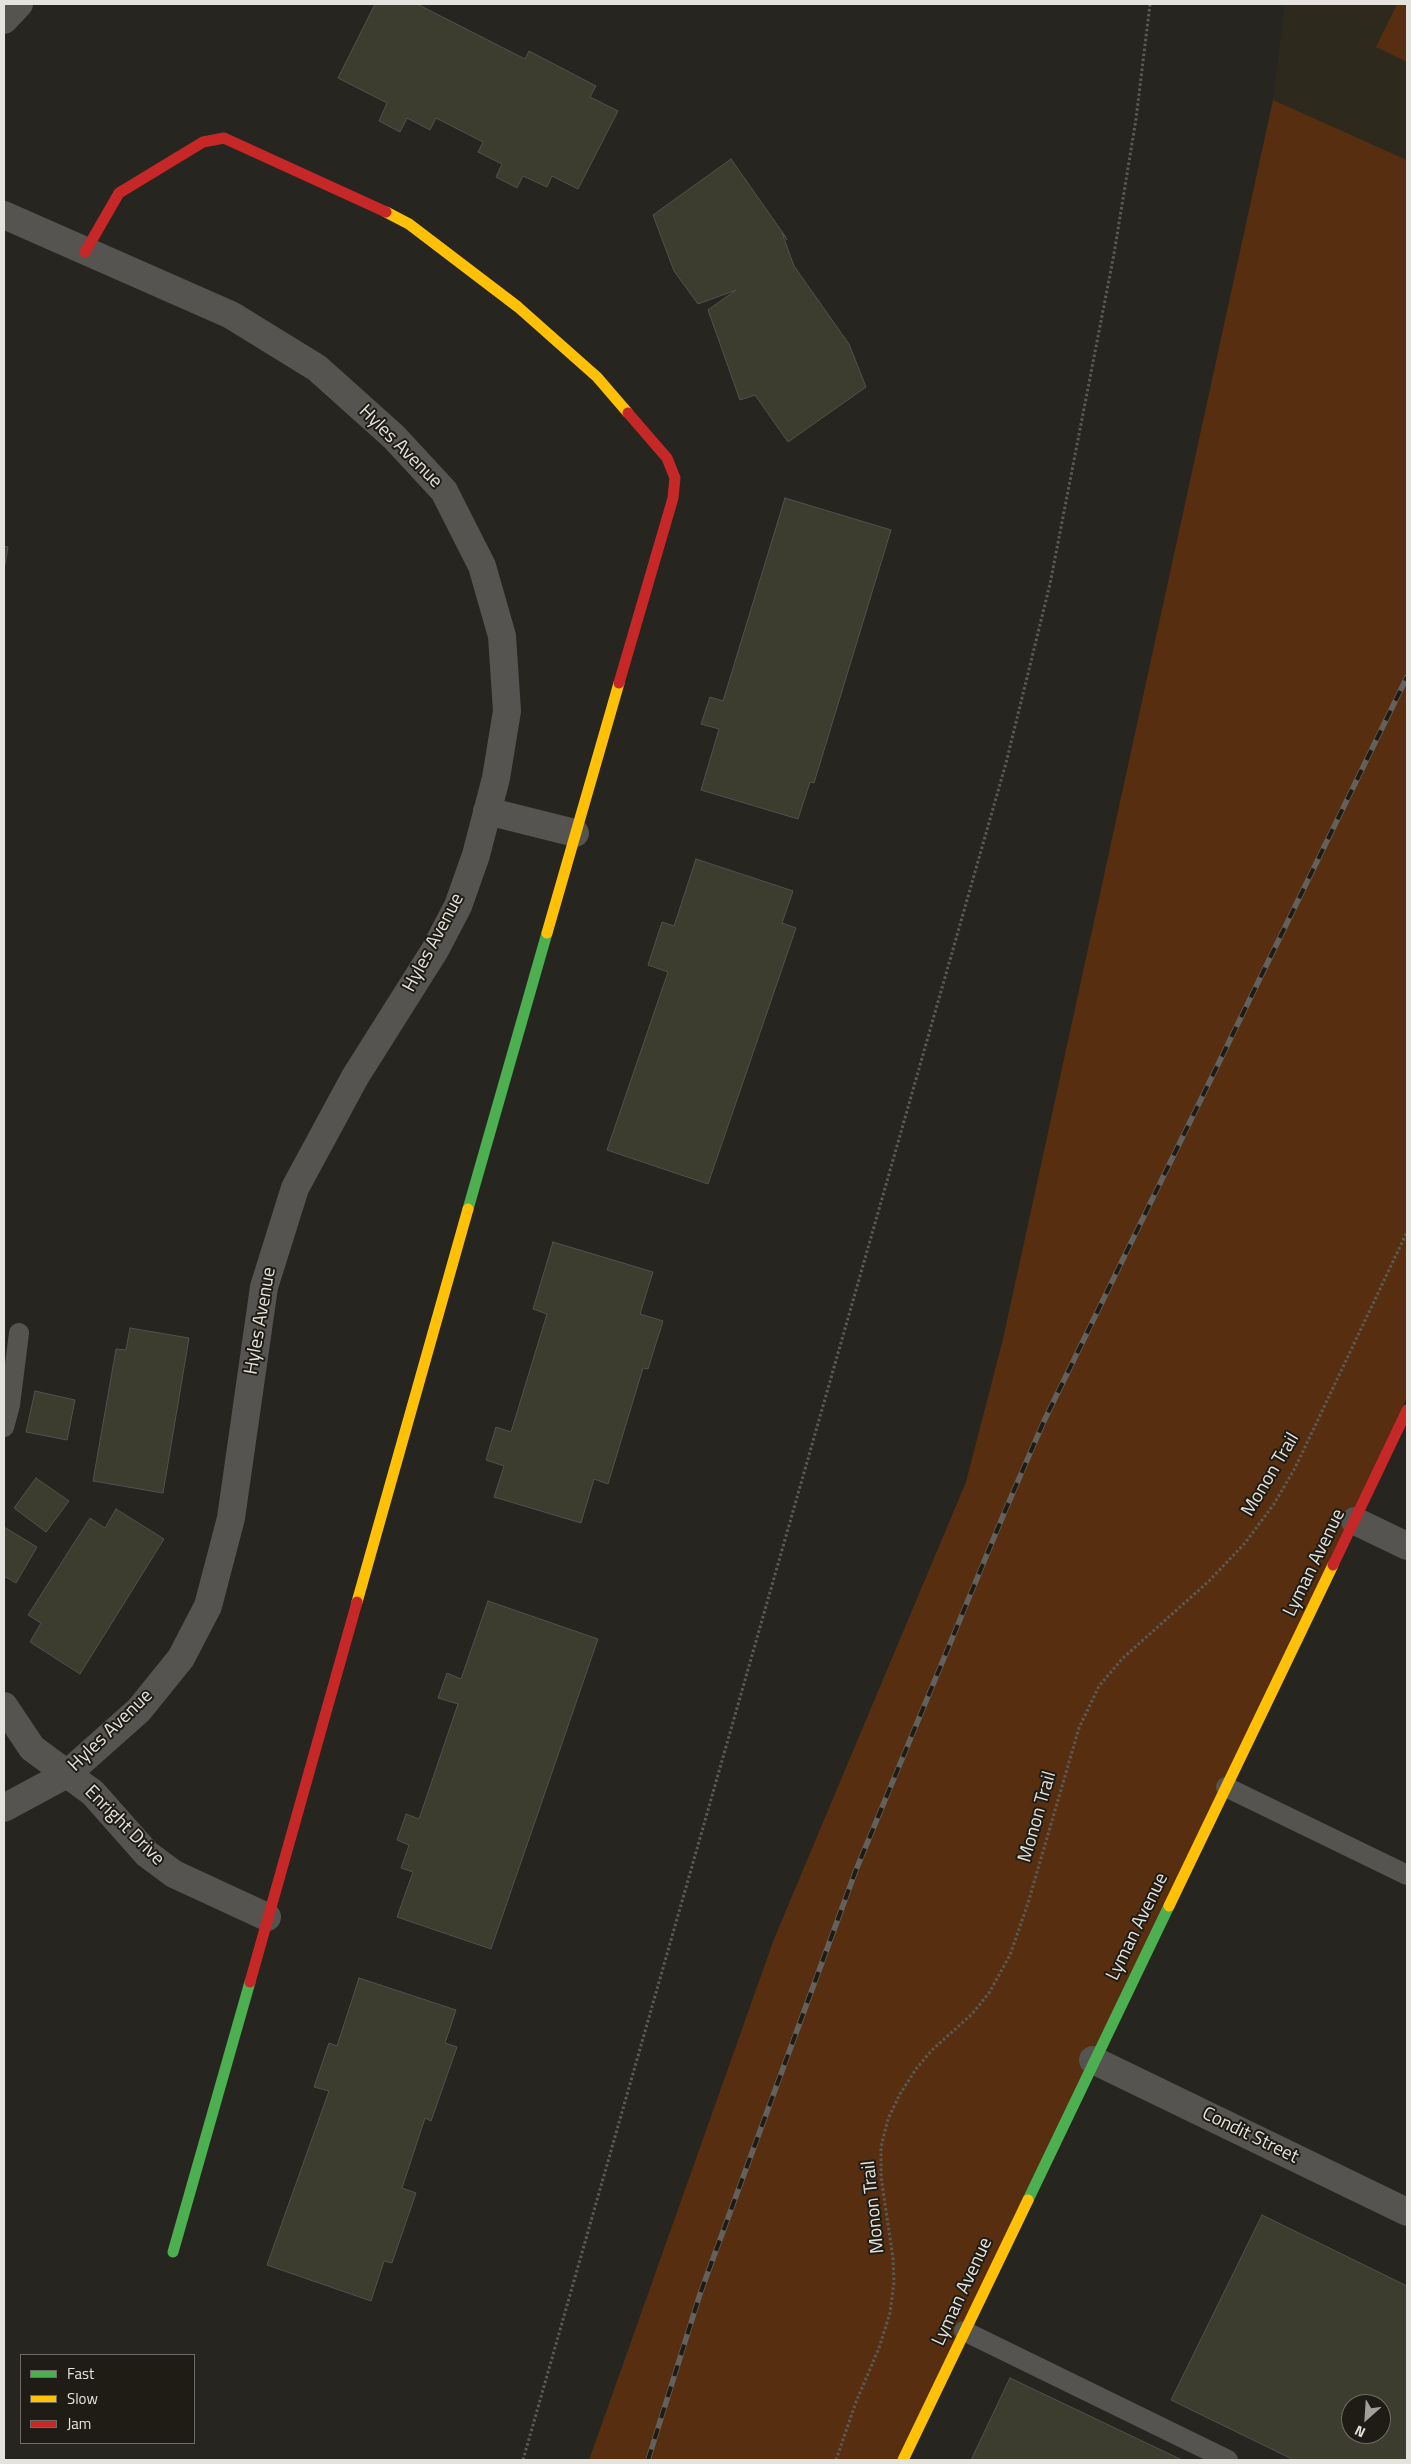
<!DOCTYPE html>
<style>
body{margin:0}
#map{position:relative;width:1411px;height:2464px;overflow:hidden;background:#262520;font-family:"Titillium Web",sans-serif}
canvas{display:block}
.frame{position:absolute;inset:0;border:5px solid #e4e3dd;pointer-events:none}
.legend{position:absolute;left:20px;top:2354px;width:175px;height:90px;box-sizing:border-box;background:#1f1c15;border:1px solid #6e6c65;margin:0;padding:6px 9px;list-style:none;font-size:15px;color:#e4e3dd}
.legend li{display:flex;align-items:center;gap:10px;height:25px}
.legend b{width:25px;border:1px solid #6e6c65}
.north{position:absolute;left:1341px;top:2394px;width:50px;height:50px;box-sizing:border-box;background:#1f1c15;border:1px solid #6e6c65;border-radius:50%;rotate:206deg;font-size:14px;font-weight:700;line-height:20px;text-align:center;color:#e4e3dd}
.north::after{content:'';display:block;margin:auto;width:18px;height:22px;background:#a2a09b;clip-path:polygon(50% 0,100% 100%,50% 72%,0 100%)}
</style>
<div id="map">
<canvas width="1411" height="2464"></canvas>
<div class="frame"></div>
<ul class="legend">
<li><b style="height:6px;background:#4caf50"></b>Fast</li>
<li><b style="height:6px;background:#ffc107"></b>Slow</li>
<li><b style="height:6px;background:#c62828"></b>Jam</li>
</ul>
<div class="north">N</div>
</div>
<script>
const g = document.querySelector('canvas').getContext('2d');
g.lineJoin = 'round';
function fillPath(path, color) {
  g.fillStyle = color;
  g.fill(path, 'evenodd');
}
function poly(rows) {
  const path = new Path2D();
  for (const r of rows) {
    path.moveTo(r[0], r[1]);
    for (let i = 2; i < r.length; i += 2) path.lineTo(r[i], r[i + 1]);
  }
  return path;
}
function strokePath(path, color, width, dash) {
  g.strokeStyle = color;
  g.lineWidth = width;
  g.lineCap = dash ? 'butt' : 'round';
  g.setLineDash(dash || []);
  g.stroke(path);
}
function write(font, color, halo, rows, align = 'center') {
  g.font = font + ' "Titillium Web",sans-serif';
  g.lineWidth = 4;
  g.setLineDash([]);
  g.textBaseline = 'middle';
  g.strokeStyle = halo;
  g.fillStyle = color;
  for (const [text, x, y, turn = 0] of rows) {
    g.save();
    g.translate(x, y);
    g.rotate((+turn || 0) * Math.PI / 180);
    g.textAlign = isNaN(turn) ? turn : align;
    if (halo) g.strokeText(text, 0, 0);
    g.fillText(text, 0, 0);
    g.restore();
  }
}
fillPath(poly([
 [1285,4,1407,4,1407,160,1273,100]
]), '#2e291d');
fillPath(poly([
 [1397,4,1407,4,1407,62,1376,47],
 [1273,100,1407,160,1407,1397,900,2460,589,2460,774,1939,966,1482,1003,1339]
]), '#572f10');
const building = poly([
 [375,4,417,4,525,59,529,51,596,86,590,97,618,111,578,189,552,176,547,187,523,176,517,188,496,177,502,164,478,152,483,142,436,118,430,130,407,118,400,132,379,121,387,103,338,78,375,4],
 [731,159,785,236,787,240,782,233,794,266,849,344,866,387,788,442,755,395,740,400,708,310,736,290,698,304,674,271,653,215,731,159],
 [785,498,891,530,814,783,810,782,798,819,701,790,719,729,701,724,710,697,723,701,785,498],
 [4,546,8,547,4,570,4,546],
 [696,859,793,891,782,923,796,928,708,1184,607,1150,668,972,648,965,662,922,674,926,696,859],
 [553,1242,653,1272,640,1314,663,1321,648,1369,643,1368,608,1484,594,1479,581,1523,494,1497,504,1466,486,1460,496,1427,511,1432,547,1314,533,1309,553,1242],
 [130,1328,189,1338,163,1493,93,1481,116,1349,126,1350,130,1328],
 [35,1391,75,1400,67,1440,26,1432,35,1391],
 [36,1478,69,1501,46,1532,14,1508,36,1478],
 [116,1509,164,1539,80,1674,30,1642,41,1623,28,1615,90,1518,105,1528,116,1509],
 [4,1527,37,1547,16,1583,4,1576,4,1527],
 [488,1601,598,1639,491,1949,397,1917,413,1872,401,1868,409,1845,397,1840,406,1814,419,1819,458,1704,438,1698,447,1673,461,1679,488,1601],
 [359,1978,456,2010,445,2043,457,2047,431,2121,425,2118,402,2188,416,2193,392,2263,384,2261,371,2301,267,2265,329,2091,314,2087,329,2043,337,2046,359,1978],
 [1262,2215,1407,2286,1407,2460,1294,2460,1171,2400,1262,2215],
 [1351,2404,1381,2404,1381,2434,1351,2434,1351,2404],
 [1010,2378,1182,2460,971,2460,1010,2378]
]);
fillPath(building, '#3c3c2f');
strokePath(building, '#51524d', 1);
strokePath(poly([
 [523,2460,1006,763,1050,584,1114,254,1136,119,1150,4],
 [836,2460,856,2402,879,2348,890,2313,894,2282,893,2258,881,2177,881,2147,888,2119,900,2094,916,2069,932,2050,972,2014,989,1993,1010,1955,1028,1903,1079,1728,1099,1686,1123,1658,1209,1581,1245,1543,1274,1504,1295,1468,1407,1232]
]), '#5a5a56', 3, [2.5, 2.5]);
strokePath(poly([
 [4,1427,10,1405,19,1333],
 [1226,1787,1407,1875],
 [964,2331,1228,2460]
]), '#555450', 20);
strokePath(poly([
 [4,20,19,4],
 [4,215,231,315,317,368,394,437,444,491,482,566,502,636,507,711,496,778,476,855,458,906,435,950,355,1077,295,1188,264,1287,231,1518,208,1606,181,1658,139,1710,67,1774,4,1808],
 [487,811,575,833],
 [1355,1521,1407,1546],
 [4,1706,32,1748,93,1793,147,1854,174,1874,267,1917],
 [1093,2060,1407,2212]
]), '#555450', 28);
strokePath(poly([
 [468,1209,547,933],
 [1028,2200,1169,1906],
 [173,2252,250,1982]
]), '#4caf50', 11);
strokePath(poly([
 [386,212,409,224,518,307,597,377,628,413],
 [547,933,619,683],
 [357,1602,468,1209],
 [1169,1906,1333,1565],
 [903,2460,1028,2200]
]), '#ffc107', 11);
strokePath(poly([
 [85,252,119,193,203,142,224,138,386,212],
 [619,683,673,498,675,478,667,458,628,413],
 [1333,1565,1407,1410],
 [250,1982,357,1602]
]), '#c62828', 11);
const rail = poly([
 [648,2460,700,2294,856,1870,1005,1511,1044,1421,1407,677]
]);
strokePath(rail, '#62615e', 5.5);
strokePath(rail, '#1f1c15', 4, [11]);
write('19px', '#e4e3dd', '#1f1c15', [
 ["Hyles Avenue",400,447,45],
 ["Hyles Avenue",434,943,-62],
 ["Hyles Avenue",261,1321,-80],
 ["Monon Trail",1271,1475,-59],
 ["Lyman Avenue",1315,1563,-64],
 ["Hyles Avenue",111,1731,-44],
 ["Monon Trail",1038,1817,-74],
 ["Enright Drive",124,1826,45],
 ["Lyman Avenue",1138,1927,-64],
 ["Condit Street",1250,2136,26],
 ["Monon Trail",874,2207,-96],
 ["Lyman Avenue",963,2292,-65]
]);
</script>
